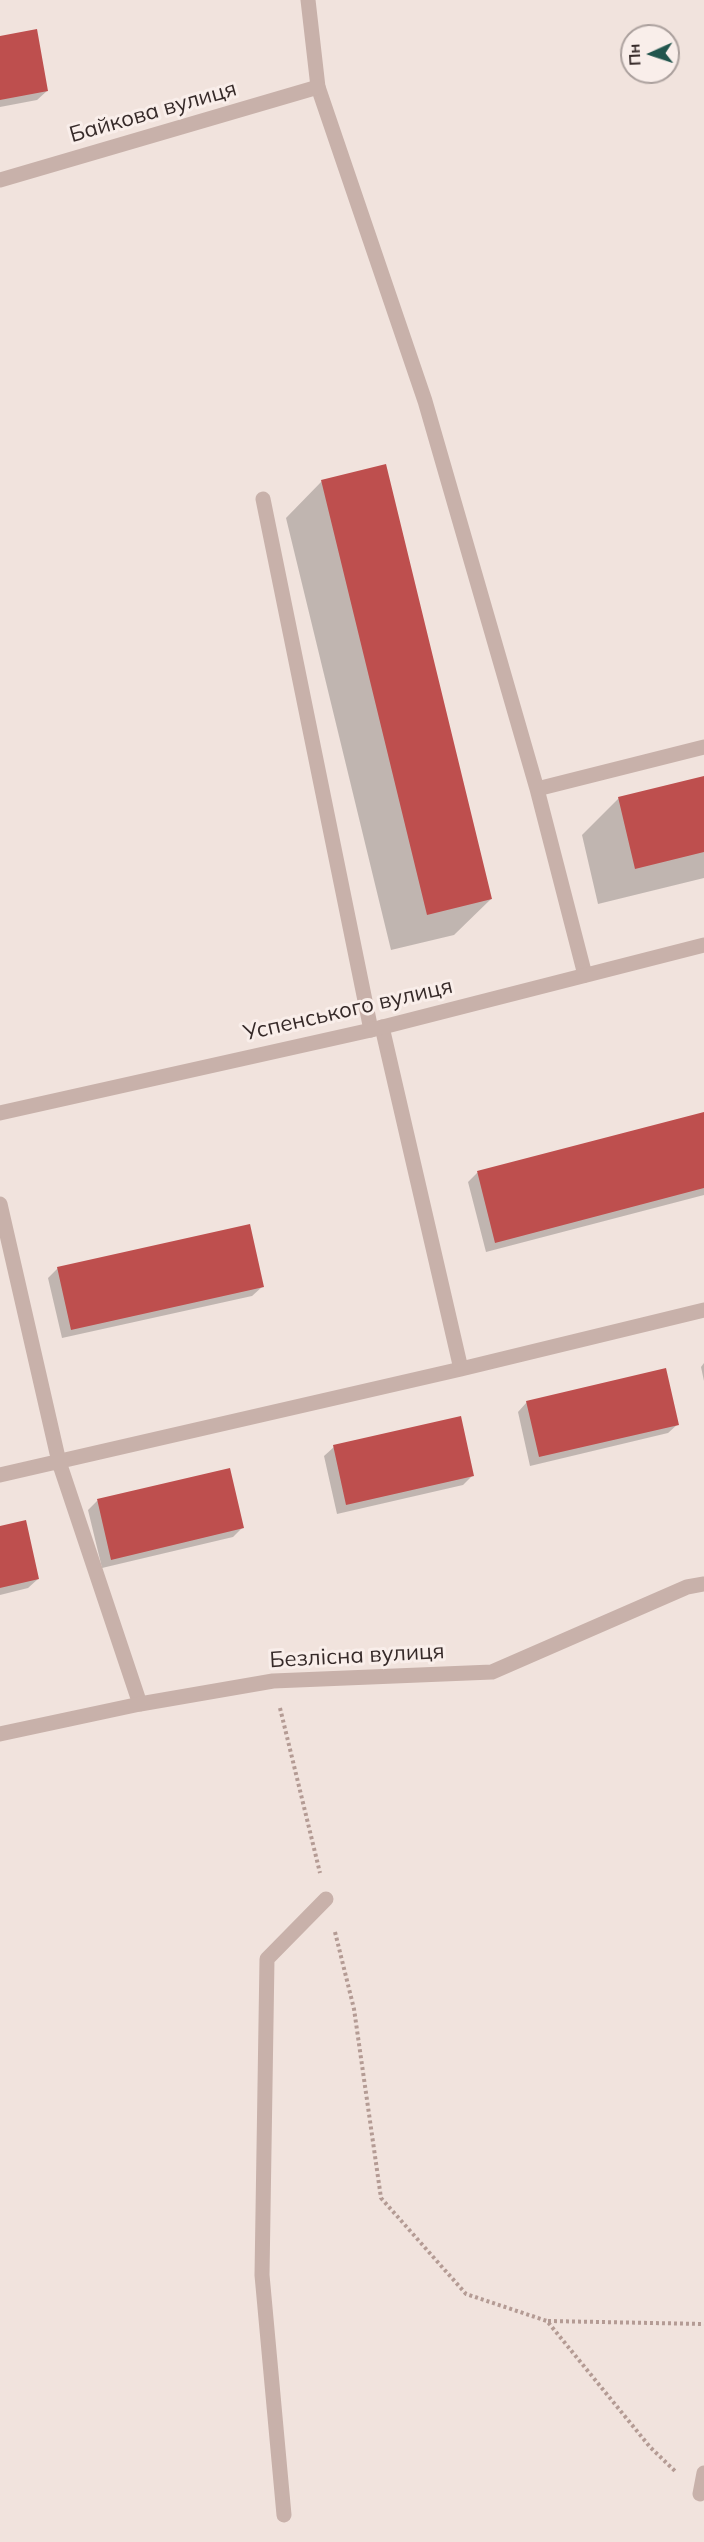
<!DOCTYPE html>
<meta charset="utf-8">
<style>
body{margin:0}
#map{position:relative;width:704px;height:2542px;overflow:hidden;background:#f1e3dd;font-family:Mulish,sans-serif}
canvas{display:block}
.north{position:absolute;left:620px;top:24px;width:60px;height:60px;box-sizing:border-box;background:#f9eeea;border:2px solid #aba09d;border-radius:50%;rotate:267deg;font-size:16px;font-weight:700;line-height:24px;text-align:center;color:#362a29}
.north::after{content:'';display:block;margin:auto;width:21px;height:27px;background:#21554d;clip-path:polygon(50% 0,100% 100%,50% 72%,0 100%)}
</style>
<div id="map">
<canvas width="704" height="2542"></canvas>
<div class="north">Пн</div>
</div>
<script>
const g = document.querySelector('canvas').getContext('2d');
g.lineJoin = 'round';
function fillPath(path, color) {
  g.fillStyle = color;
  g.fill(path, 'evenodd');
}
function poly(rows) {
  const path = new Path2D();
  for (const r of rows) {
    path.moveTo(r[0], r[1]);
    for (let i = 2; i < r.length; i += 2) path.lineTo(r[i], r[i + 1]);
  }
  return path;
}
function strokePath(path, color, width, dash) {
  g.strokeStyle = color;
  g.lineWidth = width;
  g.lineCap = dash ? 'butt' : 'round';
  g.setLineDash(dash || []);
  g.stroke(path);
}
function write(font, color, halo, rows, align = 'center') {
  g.font = font + ' Mulish,sans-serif';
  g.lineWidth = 6;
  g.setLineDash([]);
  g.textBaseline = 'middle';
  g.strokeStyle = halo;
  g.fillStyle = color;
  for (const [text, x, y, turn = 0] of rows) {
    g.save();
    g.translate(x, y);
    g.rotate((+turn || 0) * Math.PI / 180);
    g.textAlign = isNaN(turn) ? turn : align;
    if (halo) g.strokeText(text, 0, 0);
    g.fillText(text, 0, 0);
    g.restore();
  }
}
fillPath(poly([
 [0,37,47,91,37,100,0,107],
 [322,481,491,899,454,935,391,950,286,518],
 [704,777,704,878,598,904,582,835,619,798],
 [704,1113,704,1195,486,1252,468,1182,477,1173],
 [58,1268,262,1287,252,1296,62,1338,48,1278],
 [704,1363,704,1381,701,1367],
 [527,1402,678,1424,668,1433,530,1466,518,1412],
 [334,1447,472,1476,463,1485,337,1514,324,1456],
 [97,1501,242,1528,233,1537,102,1568,88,1510],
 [0,1528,38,1579,28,1588,0,1595]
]), '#0003');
fillPath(poly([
 [37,29,48,91,0,100,0,36],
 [386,464,492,899,427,915,321,480],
 [704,776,704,852,635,869,618,797],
 [704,1112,704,1188,495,1243,477,1171],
 [250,1224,264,1287,71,1330,57,1267],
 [666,1368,679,1425,539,1457,526,1401],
 [461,1416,474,1476,346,1505,333,1445],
 [230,1468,244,1528,111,1560,97,1499],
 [26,1520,39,1579,0,1588,0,1526]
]), '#be4f4e');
strokePath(poly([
 [280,1708,320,1873],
 [335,1932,354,2009,381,2198,466,2294,547,2321,650,2447,676,2472],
 [548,2321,704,2324]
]), '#b49b94', 4, [3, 3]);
strokePath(poly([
 [308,0,318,87,425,401,537,789,585,975],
 [263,499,371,1030],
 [537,789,704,747],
 [382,1027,461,1369],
 [0,1204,59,1462,140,1704],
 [0,1475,461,1369,704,1310],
 [700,2494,704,2473],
 [284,2515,262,2275,267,1959,326,1899]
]), '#c8b1aa', 15);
strokePath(poly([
 [0,180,318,87],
 [0,1113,371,1030,704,945],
 [0,1734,140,1704,273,1681,492,1672,687,1587,704,1584]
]), '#c8b1aa', 15);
write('22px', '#362a29', '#f9eeea', [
 ["Байкова вулиця",153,112,-16],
 ["Успенського вулиця",348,1010,-13],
 ["Безлісна вулиця",357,1656,-3]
]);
</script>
